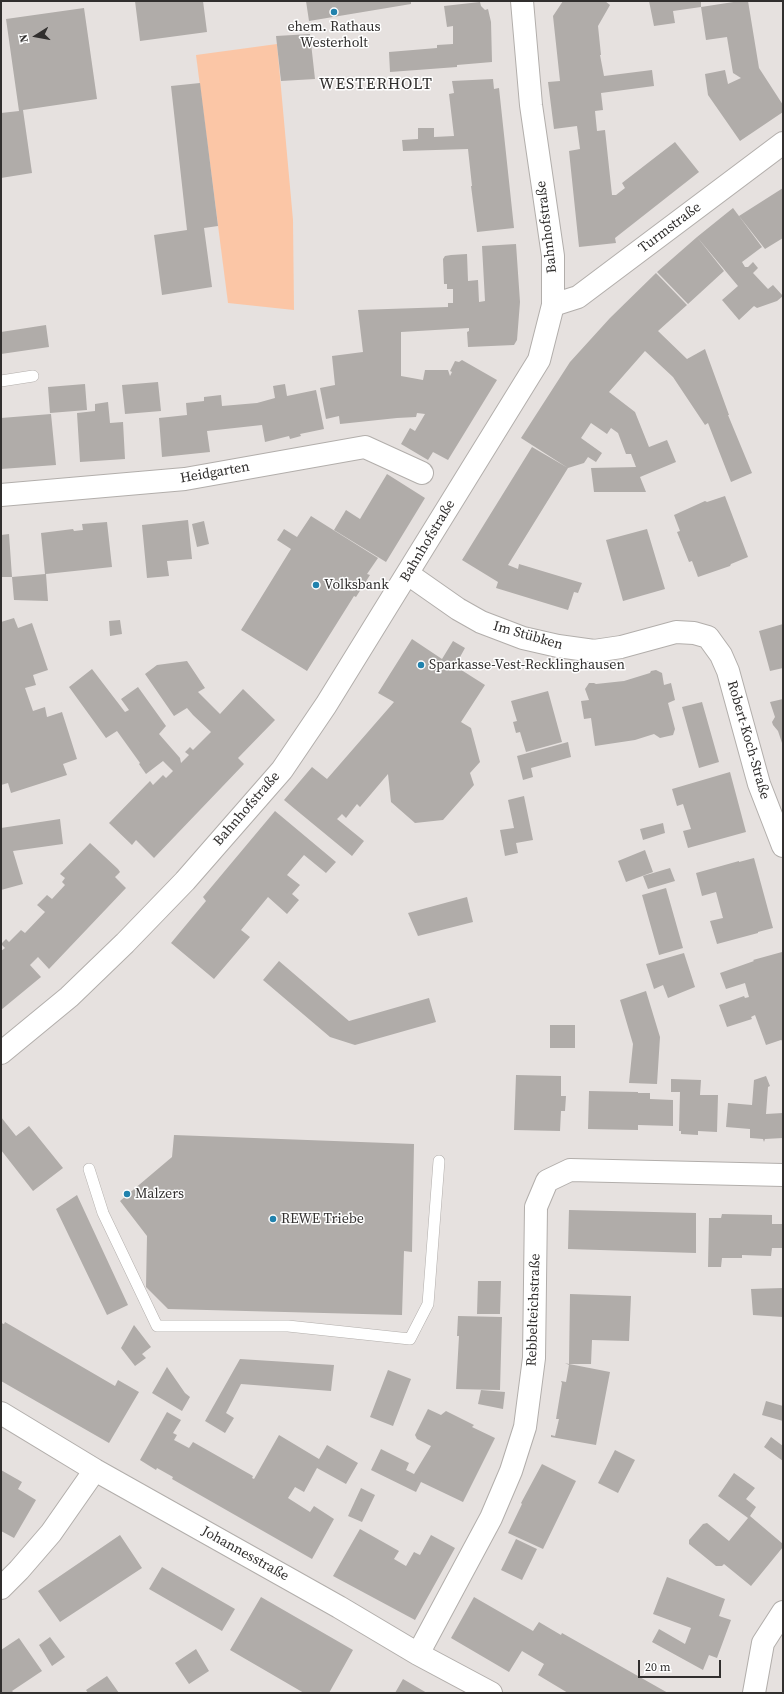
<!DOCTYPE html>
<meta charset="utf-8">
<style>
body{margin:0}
#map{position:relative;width:784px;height:1694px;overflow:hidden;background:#e6e1df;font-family:"Source Serif 4",serif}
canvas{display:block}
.frame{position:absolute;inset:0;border:2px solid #312f2e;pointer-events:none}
.north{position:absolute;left:16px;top:16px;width:40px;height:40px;-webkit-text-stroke:3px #fff;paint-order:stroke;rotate:259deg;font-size:11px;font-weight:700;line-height:16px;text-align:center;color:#312f2e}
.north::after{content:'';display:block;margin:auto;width:14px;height:18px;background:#312f2e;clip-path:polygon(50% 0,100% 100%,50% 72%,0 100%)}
.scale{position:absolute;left:638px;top:1660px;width:83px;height:18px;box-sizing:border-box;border:2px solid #312f2e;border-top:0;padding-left:5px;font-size:12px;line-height:14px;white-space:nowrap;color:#312f2e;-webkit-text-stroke:3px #fff;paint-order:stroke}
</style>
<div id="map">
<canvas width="784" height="1694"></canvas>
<div class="frame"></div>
<div class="north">N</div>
<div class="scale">20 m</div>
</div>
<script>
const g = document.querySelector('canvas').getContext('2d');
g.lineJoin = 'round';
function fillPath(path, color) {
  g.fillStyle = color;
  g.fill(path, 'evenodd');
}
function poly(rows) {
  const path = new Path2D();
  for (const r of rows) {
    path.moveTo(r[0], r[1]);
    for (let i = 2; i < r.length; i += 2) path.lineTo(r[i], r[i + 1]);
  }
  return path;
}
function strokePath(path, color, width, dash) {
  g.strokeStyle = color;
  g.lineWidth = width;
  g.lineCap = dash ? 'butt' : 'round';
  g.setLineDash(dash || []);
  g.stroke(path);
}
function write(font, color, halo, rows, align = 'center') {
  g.font = font + ' "Source Serif 4",serif';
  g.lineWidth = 3;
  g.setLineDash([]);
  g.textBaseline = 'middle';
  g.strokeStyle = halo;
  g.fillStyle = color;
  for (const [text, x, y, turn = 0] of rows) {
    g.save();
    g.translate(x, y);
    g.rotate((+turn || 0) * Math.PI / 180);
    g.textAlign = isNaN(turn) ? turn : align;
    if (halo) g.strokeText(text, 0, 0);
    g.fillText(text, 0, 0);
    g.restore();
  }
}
fillPath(poly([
 [277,44,293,220,294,310,228,303,196,55]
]), '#fbc6a6');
fillPath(poly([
 [135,1,203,1,207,32,140,41],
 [306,1,411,1,411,4,309,21],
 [563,1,605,1,610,5,598,26,601,55,600,55,604,76,652,70,654,86,601,93,603,110,595,111,597,131,605,130,612,195,616,195,625,188,622,183,675,142,699,172,615,238,616,243,579,247,569,151,580,149,577,126,554,129,548,82,560,81,553,16],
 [649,1,701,1,701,7,673,11,675,23,654,26],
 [740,1,748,1,759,68,783,105,783,112,740,141,708,95,705,74,725,70,728,84,741,78,733,73,727,37,706,40,701,7],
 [480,2,481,6,485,10,488,9,491,22,492,62,457,65,457,67,390,72,389,52,437,48,437,45,453,44,453,26,447,27,444,6],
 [84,8,97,99,23,110,32,173,1,178,1,113,19,111,6,19],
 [310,34,315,79,281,81,276,36],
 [493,79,494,89,499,88,514,228,477,232,471,186,472,186,468,149,403,151,402,140,418,139,418,128,434,128,434,137,454,136,449,94,454,93,452,81],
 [200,83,218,226,204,228,212,287,162,295,154,235,187,230,171,86],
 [783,188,783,238,765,249,739,216],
 [733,208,762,247,742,262,745,267,748,267,753,262,758,268,753,273,768,289,773,285,783,296,777,301,757,308,754,306,739,320,722,300,738,286,697,237],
 [697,237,724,271,688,304,657,272],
 [516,244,520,302,517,340,514,345,468,347,467,332,469,331,469,328,401,332,401,376,423,380,425,370,448,370,450,376,452,372,450,371,455,361,459,362,462,360,497,380,448,460,433,452,428,460,401,444,410,428,415,431,425,414,417,413,416,417,397,418,340,424,339,416,326,419,320,388,335,385,332,356,363,352,358,310,448,307,448,303,453,303,453,289,447,289,447,284,444,284,443,259,445,256,451,255,467,254,468,281,478,280,479,302,485,301,482,246],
 [656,273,687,305,658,331,687,359,705,349,729,415,728,415,752,473,731,482,708,423,705,425,673,377,645,351,609,392,635,412,649,447,667,440,676,462,640,477,646,492,594,492,591,468,636,467,631,454,626,454,618,433,611,428,607,434,591,423,581,438,602,453,596,462,588,457,584,463,568,468,521,438,570,362,610,318],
 [46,325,49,347,1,354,1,332],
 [158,382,161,411,125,414,122,385],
 [85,384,87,410,50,413,48,387],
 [285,384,287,396,316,390,324,429,300,434,301,436,290,439,289,436,265,442,262,425,207,431,210,452,162,457,159,418,187,415,186,403,204,401,204,397,221,395,222,406,257,403,275,398,273,386],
 [108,402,110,423,123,422,125,459,80,462,77,413,95,411,95,404],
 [51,414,56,465,1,469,1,418],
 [532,447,568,468,508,565,518,569,519,564,582,583,578,593,574,592,568,610,496,588,498,582,462,560],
 [387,474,425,498,386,562,334,530,346,510,360,519],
 [725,496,748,557,731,564,730,566,698,577,692,561,689,562,677,532,680,531,674,515,705,501,707,502],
 [311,516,378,558,367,574,370,575,356,597,354,596,307,671,241,630,291,549,277,540,284,529,297,537],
 [188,520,192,559,167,561,169,576,147,578,142,525],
 [204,521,209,544,197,547,192,524],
 [107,522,112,567,46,574,48,601,14,600,12,577,1,577,1,535,9,534,12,577,45,574,41,533,73,529,74,531,83,530,82,524],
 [647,529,665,589,623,601,606,540],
 [14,618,18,628,32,623,48,670,33,675,36,685,25,688,33,711,45,707,47,717,62,712,77,759,63,764,67,775,11,793,8,783,1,785,1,622],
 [120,620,122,634,110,636,109,621],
 [783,624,783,668,770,671,759,631],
 [412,639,442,659,453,641,465,648,455,666,485,685,461,722,471,728,480,762,470,773,474,785,443,820,415,823,391,802,388,774,360,807,357,804,346,818,342,814,337,819,364,841,352,856,284,800,312,767,327,779,394,702,378,693],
 [187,661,205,688,198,692,220,714,243,689,275,720,238,758,244,764,154,858,136,840,132,845,109,823,150,781,153,785,163,775,166,778,173,771,163,761,146,774,139,764,140,763,117,731,106,738,69,687,92,669,125,712,129,710,121,699,138,687,166,726,159,734,180,758,181,763,189,755,185,752,190,747,193,750,211,732,193,715,187,708,174,716,145,674,157,665],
 [656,670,662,673,664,685,671,683,675,700,668,703,675,729,673,735,660,738,654,734,635,740,595,746,591,718,584,719,581,701,589,700,585,689,589,683,594,683,596,684,624,681,650,673,651,671],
 [548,691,562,742,526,752,520,732,516,733,513,722,517,721,511,701],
 [783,699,783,746,778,731,773,725,772,722,775,717,770,702],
 [702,702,719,762,699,768,682,707],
 [568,742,571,757,531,768,533,777,523,780,517,756],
 [730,772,746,832,688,848,683,831,691,829,683,804,677,806,672,789],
 [524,796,533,840,516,843,518,853,505,856,500,830,514,828,508,800],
 [275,811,336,862,326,873,304,855,287,875,300,885,292,894,299,900,287,914,268,897,241,930,250,937,214,979,171,943,206,901,203,897],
 [60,819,63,844,13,851,23,884,1,890,1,828],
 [663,823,665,833,643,840,640,829],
 [90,843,118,869,120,872,115,877,126,888,49,969,38,957,30,965,41,977,1,1010,1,951,5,948,1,944,6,939,9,942,21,930,25,933,45,912,37,905,47,895,52,899,65,885,62,882,65,878,60,874],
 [645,850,653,872,626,882,618,861],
 [754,858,773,928,758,932,758,933,717,944,710,921,723,918,716,892,702,896,696,873,739,861,739,862],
 [670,868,675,881,648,889,643,876],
 [666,888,683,948,659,955,642,895],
 [467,897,473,922,418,936,408,913],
 [782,952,783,1041,781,1040,766,1045,755,1015,751,1017,752,1019,727,1027,719,1005,744,996,745,998,749,997,745,983,726,989,720,973,754,961,753,960],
 [684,953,695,987,668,998,663,985,654,989,646,964],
 [279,961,349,1021,429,998,436,1022,355,1045,330,1037,263,980],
 [646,991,660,1037,657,1084,629,1083,633,1044,620,1000],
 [550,1025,575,1025,575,1048,550,1048],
 [516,1075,561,1076,561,1096,566,1096,565,1111,561,1111,560,1131,514,1130],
 [766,1076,770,1086,768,1087,766,1114,783,1113,783,1138,765,1139,764,1142,763,1139,750,1138,750,1129,726,1127,728,1103,752,1105,754,1080],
 [671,1079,701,1080,700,1095,718,1095,717,1132,698,1131,698,1135,681,1134,681,1131,679,1131,680,1092,671,1092],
 [589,1091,638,1092,638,1093,650,1093,650,1099,673,1100,673,1126,638,1125,638,1130,588,1129],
 [1,1117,16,1136,29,1126,63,1168,33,1191,1,1150],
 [174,1135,414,1144,412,1252,404,1251,402,1315,168,1309,146,1287,147,1236,120,1201,172,1157],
 [77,1195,128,1305,107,1315,56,1209],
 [569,1210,696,1213,696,1253,568,1249],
 [722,1214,772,1215,772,1224,783,1224,783,1248,772,1248,771,1256,742,1255,742,1258,722,1258,721,1267,708,1267,709,1218,721,1218],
 [478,1281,501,1281,500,1314,477,1314],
 [783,1288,783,1317,753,1315,751,1289],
 [570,1294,631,1296,629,1341,592,1340,591,1364,569,1364,610,1372,596,1445,551,1437,551,1435,555,1436,559,1419,556,1419,562,1383,561,1381,566,1382,569,1365,565,1363,569,1364],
 [458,1316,502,1317,500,1390,456,1389,459,1336,457,1336],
 [5,1322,115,1386,118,1380,139,1392,109,1443,1,1381,1,1323,4,1324],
 [134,1325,151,1347,142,1354,146,1358,135,1366,121,1348],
 [240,1359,334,1365,331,1391,241,1384,226,1413,234,1418,225,1433,205,1421],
 [167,1367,185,1393,190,1397,182,1411,152,1393],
 [388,1370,411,1379,393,1426,370,1417],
 [481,1390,505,1392,503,1409,478,1404],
 [766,1401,783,1406,783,1421,762,1415],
 [428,1409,441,1415,446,1411,474,1425,472,1427,495,1438,463,1502,421,1482,416,1492,371,1470,381,1449,409,1463,406,1470,414,1474,431,1446,417,1439,415,1435],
 [167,1412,181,1420,173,1433,177,1435,174,1440,189,1448,193,1442,253,1476,252,1478,254,1479,279,1435,319,1459,327,1445,358,1463,346,1484,317,1468,304,1492,295,1487,288,1498,310,1512,314,1506,334,1519,312,1559,172,1479,173,1477,157,1468,156,1470,140,1460],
 [771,1437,783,1446,783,1461,764,1447],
 [615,1450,635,1460,618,1493,598,1483],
 [542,1464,576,1481,543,1549,508,1533,522,1504,521,1503],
 [1,1470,22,1482,18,1489,36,1500,14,1538,1,1531],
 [734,1473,755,1488,746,1499,756,1507,750,1516,783,1544,783,1547,751,1586,724,1564,722,1566,716,1566,689,1544,689,1540,703,1524,707,1523,729,1541,748,1518,718,1496],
 [361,1488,375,1495,362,1522,348,1516],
 [360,1529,399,1551,394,1559,406,1566,414,1552,420,1555,431,1535,455,1548,415,1620,333,1576],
 [120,1535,142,1568,60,1622,38,1591],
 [516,1539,537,1549,522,1580,501,1570],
 [162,1567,235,1609,222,1631,149,1589],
 [667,1577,725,1599,719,1616,731,1620,717,1658,709,1655,703,1670,652,1642,659,1629,685,1644,691,1628,653,1614],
 [261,1597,353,1650,329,1693,304,1693,230,1650],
 [474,1597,533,1631,539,1622,561,1635,562,1633,668,1693,568,1693,538,1675,544,1664,522,1651,509,1672,451,1638],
 [50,1637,65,1657,52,1666,39,1645],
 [19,1638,42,1671,12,1691,14,1693,1,1693,1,1650],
 [196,1649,209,1671,189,1684,175,1663],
 [107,1676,119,1693,88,1693,86,1690],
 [403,1679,427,1693,395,1693]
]), '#b0aca9');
const service = poly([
 [1,381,33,376],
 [89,1169,103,1213,157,1326,288,1326,410,1339,428,1304,439,1161]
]);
const minor = poly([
 [553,305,578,297,783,143],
 [1,495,185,479,365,447,422,473],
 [408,574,458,609,481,622,523,638,558,646,594,651,621,647,676,632,694,633,708,637,721,655,728,671,759,784,783,846],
 [1,1413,95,1470,339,1607,418,1654,491,1693],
 [1,1588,19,1570,51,1533,95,1470],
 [418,1654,491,1518,511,1471,525,1427,534,1358,536,1207,547,1181,570,1170,783,1175],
 [754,1693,763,1643,783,1612]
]);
const tertiary = poly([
 [1,1053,69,997,125,943,185,881,282,770,326,705,539,360,553,305,553,256,531,105,522,1]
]);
strokePath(service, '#b2aeab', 12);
strokePath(minor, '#b2aeab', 24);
strokePath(tertiary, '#b2aeab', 24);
strokePath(service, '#fff', 11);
strokePath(minor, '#fff', 22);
strokePath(tertiary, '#fff', 22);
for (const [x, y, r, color] of [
 [334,12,4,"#2082ad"],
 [316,585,4,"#2082ad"],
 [421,665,4,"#2082ad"],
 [127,1194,4,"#2082ad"],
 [273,1219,4,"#2082ad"]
]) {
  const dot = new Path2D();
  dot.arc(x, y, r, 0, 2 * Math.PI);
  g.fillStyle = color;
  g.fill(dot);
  strokePath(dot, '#fff', 1.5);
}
write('14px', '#312f2e', '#fff', [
 ["ehem. Rathaus",334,27,"center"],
 ["Westerholt",334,43,"center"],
 ["Volksbank",324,585],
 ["Sparkasse-Vest-Recklinghausen",429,665],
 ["Malzers",135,1194],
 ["REWE Triebe",281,1219]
], 'left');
write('14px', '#312f2e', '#fff', [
 ["Bahnhofstraße",547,227,-97],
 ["Turmstraße",670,228,-37],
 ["Heidgarten",215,473,-10],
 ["Bahnhofstraße",428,541,-59],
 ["Im Stübken",528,636,16],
 ["Robert-Koch-Straße",748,740,74],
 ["Bahnhofstraße",247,809,-49],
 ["Rebbelteichstraße",534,1310,-88],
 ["Johannesstraße",245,1554,29]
]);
g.letterSpacing = '1px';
write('16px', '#312f2e', '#fff', [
 ["WESTERHOLT",376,85]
]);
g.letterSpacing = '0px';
</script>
